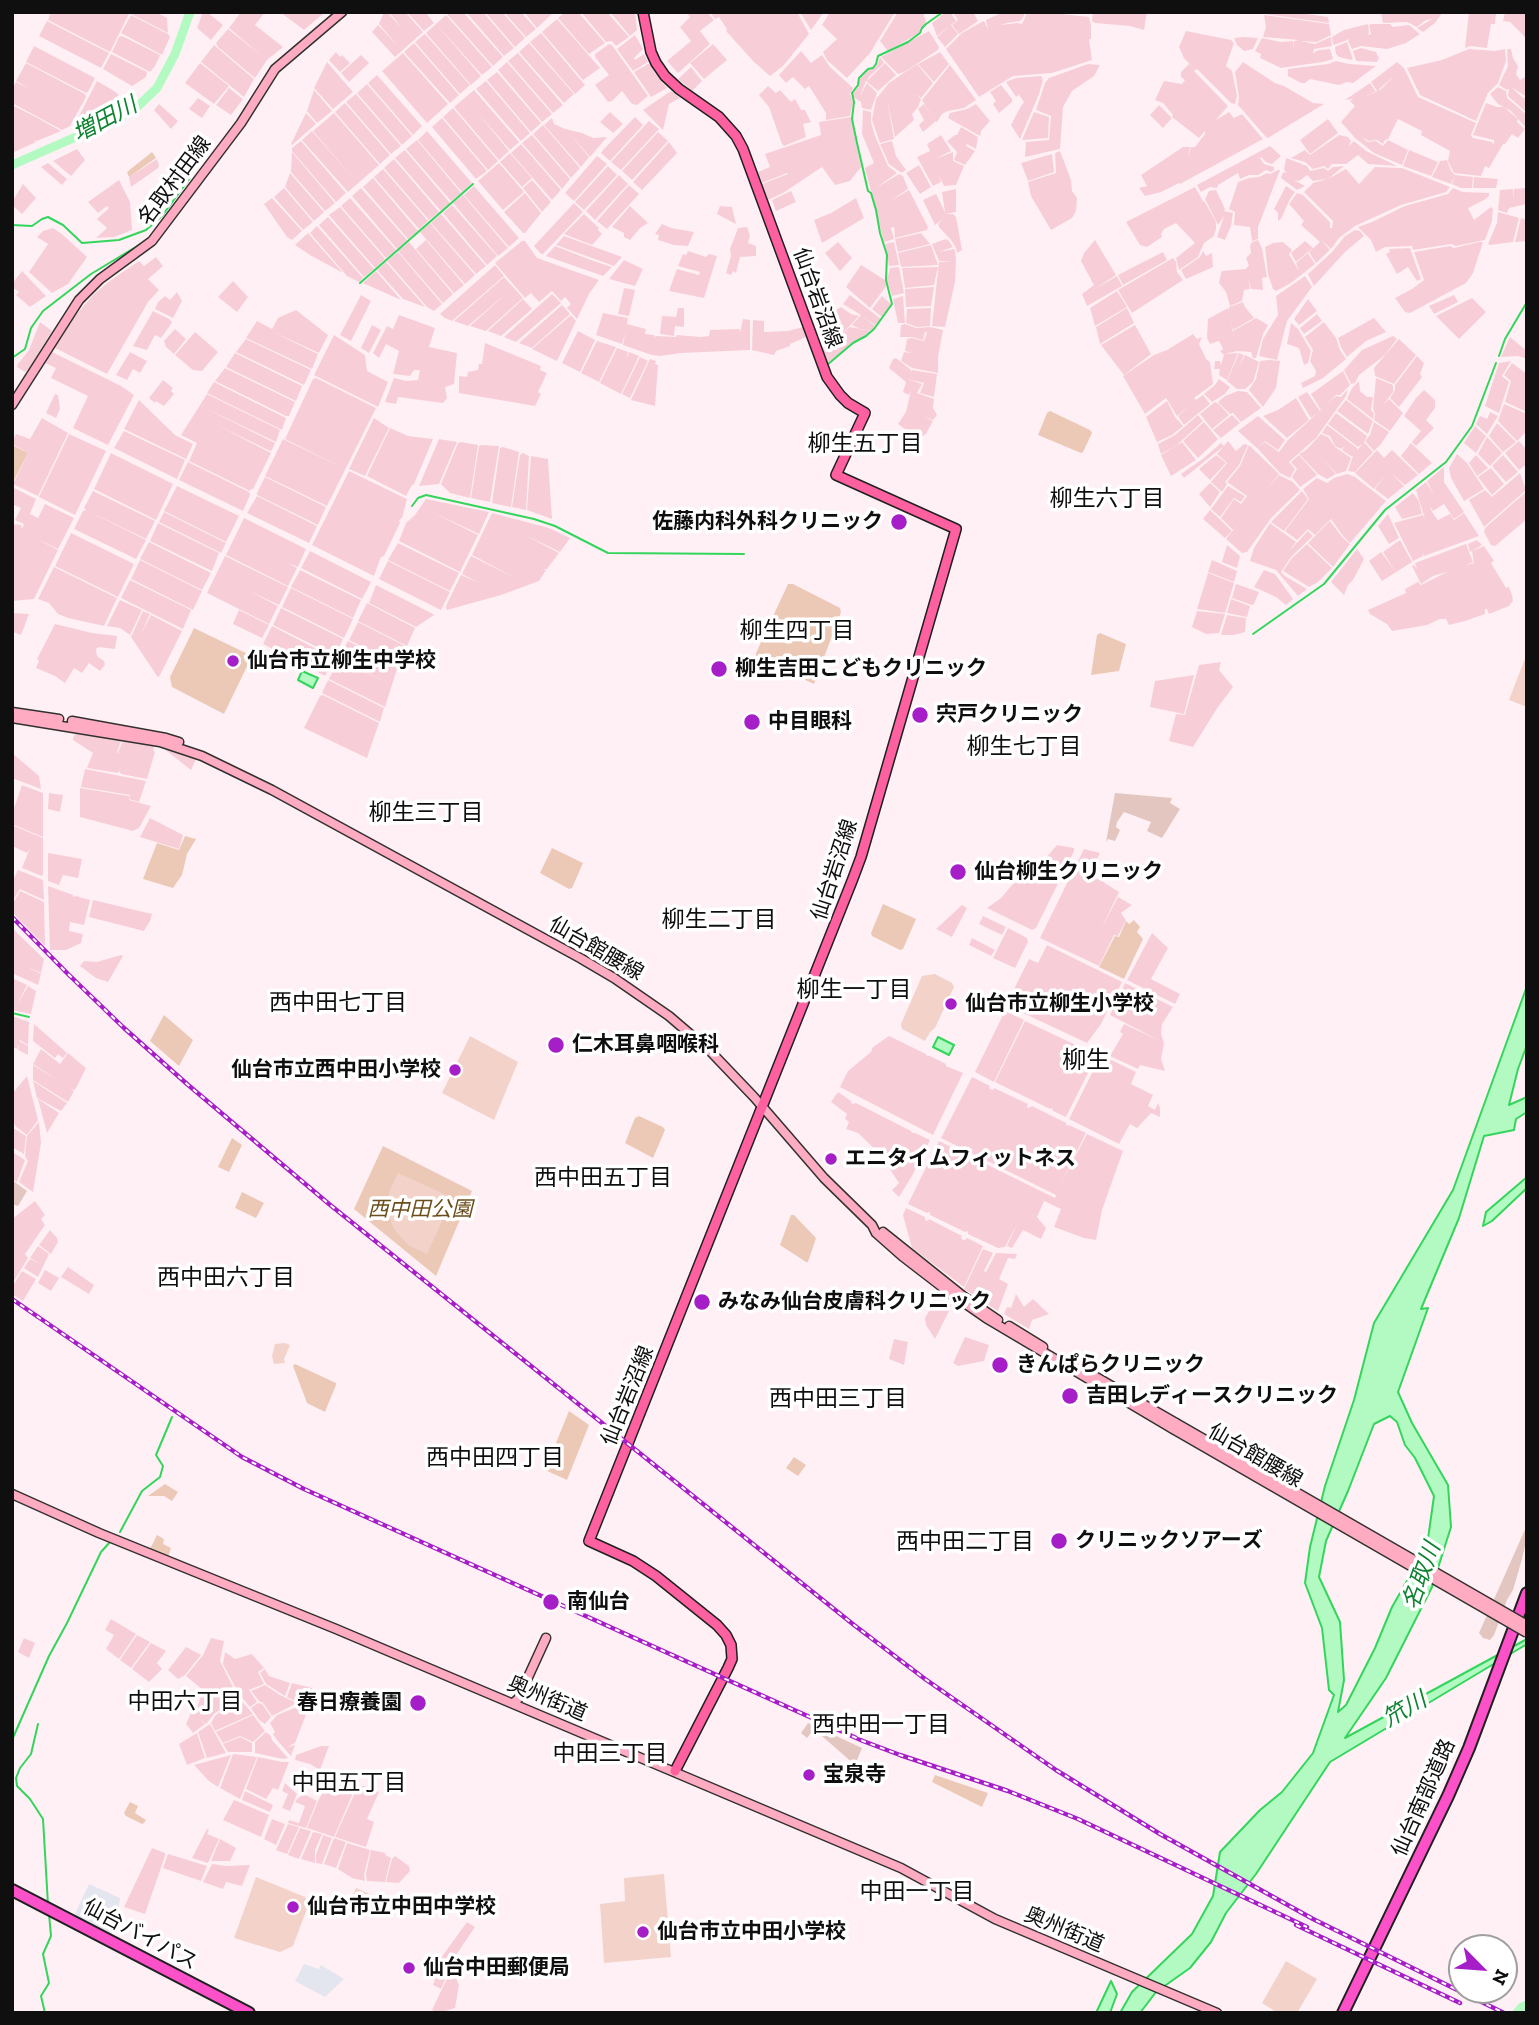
<!DOCTYPE html>
<meta charset="utf-8">
<style>
body{margin:0}
#map{position:relative;width:1539px;height:2025px;overflow:hidden;background:#fff0f5;font-family:"Zilla Slab",serif}
canvas{display:block}
.frame{position:absolute;inset:0;border:14px solid #0f0f0f;pointer-events:none}
.north{position:absolute;left:1448px;top:1934px;width:70px;height:70px;box-sizing:border-box;background:#fff;border:2px solid #9f9f9f;border-radius:50%;rotate:115deg;font-size:19px;font-weight:700;line-height:28px;text-align:center;color:#0f0f0f}
.north::after{content:'';display:block;margin:auto;width:24px;height:32px;background:#a61ec7;clip-path:polygon(50% 0,100% 100%,50% 72%,0 100%)}
</style>
<div id="map">
<canvas width="1539" height="2025"></canvas>
<div class="frame"></div>
<div class="north">N</div>
</div>
<script>
const g = document.querySelector('canvas').getContext('2d');
g.lineJoin = 'round';
function fillPath(path, color) {
  g.fillStyle = color;
  g.fill(path, 'evenodd');
}
function poly(rows) {
  const path = new Path2D();
  for (const r of rows) {
    path.moveTo(r[0], r[1]);
    for (let i = 2; i < r.length; i += 2) path.lineTo(r[i], r[i + 1]);
  }
  return path;
}
function strokePath(path, color, width, dash) {
  g.strokeStyle = color;
  g.lineWidth = width;
  g.lineCap = dash ? 'butt' : 'round';
  g.setLineDash(dash || []);
  g.stroke(path);
}
function write(font, color, halo, rows, align = 'center') {
  g.font = font + ' "Zilla Slab","Noto Sans JP",serif';
  g.lineWidth = 7;
  g.setLineDash([]);
  g.textBaseline = 'middle';
  g.strokeStyle = halo;
  g.fillStyle = color;
  for (const [text, x, y, turn = 0] of rows) {
    g.save();
    g.translate(x, y);
    g.rotate((+turn || 0) * Math.PI / 180);
    g.textAlign = isNaN(turn) ? turn : align;
    if (halo) g.strokeText(text, 0, 0);
    g.fillText(text, 0, 0);
    g.restore();
  }
}
fillPath(poly([
 [89,1884,120,1898,117,1920,111,1935,74,1916],
 [304,1964,319,1969,321,1965,344,1979,325,1997,295,1981]
]), '#e3e6ee');
fillPath(poly([
 [51,12,125,12,129,14,110,52,48,20],
 [132,12,156,12,167,18,168,33,131,14],
 [203,12,207,12,223,25,211,40,197,28],
 [241,12,265,12,255,25,283,47,267,60,255,78,218,47,216,43,228,29,262,56,229,28],
 [280,12,310,13,325,12,304,30],
 [384,12,387,12,402,28,389,12,405,12,423,32,395,57,372,32,378,25,398,46,379,24],
 [407,12,425,12,434,23,424,31],
 [450,12,463,12,503,57,493,66,447,14],
 [466,12,483,12,514,48,504,56],
 [485,12,502,12,525,38,515,47],
 [504,12,521,12,536,29,526,37],
 [524,12,551,12,552,14,537,28],
 [565,12,578,12,605,43,589,54,558,18],
 [581,12,607,12,629,37,616,46,612,41,606,42],
 [610,12,635,12,637,30,630,36],
 [686,12,707,12,714,20,700,31,710,44,678,73,667,61,691,41,680,27,690,17],
 [710,12,797,12,809,34,783,66,770,76,753,61,726,31,727,29,719,17,715,19],
 [800,12,824,12,811,30],
 [830,12,895,12,870,53,847,78,827,60,823,52,837,39,822,25],
 [898,12,923,12,926,22,919,33,888,51,880,41],
 [946,12,950,12,956,21,937,36,932,23],
 [953,12,973,12,978,21,959,34,952,25,958,20],
 [1003,12,1025,12,1023,18,1020,21,1007,23,1001,25,1017,23,1022,24,1027,13,1053,13,1089,17,1091,25,1091,39,1089,39,1092,60,1052,73,1013,76,979,97,946,49,962,33,978,24,984,21,988,29,986,20],
 [1093,12,1147,12,1144,30,1130,26,1095,23,1092,21],
 [1266,12,1292,12,1328,17,1329,23,1265,14],
 [1381,12,1435,13,1443,12,1435,23,1423,32,1417,28,1432,19,1426,20,1417,27,1407,22,1383,23],
 [1469,12,1496,13,1495,24,1491,24,1487,48,1471,46,1465,48],
 [1505,12,1527,12,1527,41,1524,36,1510,22,1503,21],
 [131,15,168,34,170,37,162,55,121,33],
 [446,15,492,67,482,75,436,24],
 [1264,15,1329,24,1331,35,1317,42,1300,41,1315,44,1331,37,1332,46,1314,49,1313,53,1319,50,1330,49,1333,59,1323,62,1281,68,1260,58,1261,54,1255,51,1262,38,1281,42,1293,41,1293,48,1294,41,1299,40,1263,37,1266,27],
 [557,19,600,68,583,80,542,32],
 [47,21,109,53,101,68,39,36],
 [436,24,481,76,471,85,426,33],
 [1368,24,1369,33,1367,35,1371,34,1369,25,1371,24,1390,24,1393,27,1409,25,1420,34,1406,43,1387,49,1361,46,1352,49,1348,41,1350,39,1334,45,1333,44,1332,37,1344,30],
 [951,25,958,34,945,47,937,37],
 [929,31,939,47,938,50,904,72,898,74,881,57],
 [1186,31,1231,40,1234,43,1226,66,1232,71,1237,96,1235,104,1231,103,1197,69,1194,71,1228,106,1216,120,1229,112,1234,118,1242,114,1263,139,1180,184,1179,183,1161,192,1145,196,1139,188,1147,186,1141,175,1183,147,1190,147,1188,158,1191,147,1195,147,1205,134,1205,131,1199,138,1172,117,1173,115,1163,103,1155,100,1164,81,1182,84,1185,80,1181,77,1181,72,1189,64,1194,69,1184,58,1179,47],
 [541,33,585,85,575,94,530,42],
 [425,34,470,85,460,94,415,42],
 [635,35,643,49,634,58,635,60,644,54,648,62,633,71,617,49],
 [122,36,160,55,155,66,150,72,112,52,119,37],
 [1244,37,1258,38,1253,49,1244,51,1237,45,1234,38],
 [1347,42,1353,59,1351,60,1339,57,1336,54,1335,47],
 [414,43,459,95,450,103,404,52],
 [529,43,574,94,564,103,519,52],
 [609,44,612,45,648,96,637,105,632,104,622,91,612,101,608,102,595,85,609,75,595,57,595,54],
 [713,44,727,60,704,79,690,63],
 [214,45,254,79,244,97,201,62],
 [34,46,95,78,88,92,86,93,26,62],
 [1361,48,1376,52,1379,58,1377,62,1356,61,1353,51],
 [1469,49,1495,51,1505,49,1506,61,1498,83,1488,93,1476,121,1420,95,1407,68,1442,60],
 [1507,49,1511,49,1513,58,1518,66,1516,74,1520,80,1527,76,1527,97,1511,87,1522,97,1527,99,1526,112,1508,96,1509,89,1507,90,1499,85,1508,66],
 [801,51,811,63,822,55,830,67,853,88,850,94,853,102,850,116,826,120,826,113,809,86,805,89,793,77,786,83,779,75],
 [336,52,340,57,342,55,350,63,340,72,329,60],
 [940,52,949,64,934,82,918,64],
 [403,53,448,104,427,123,382,71],
 [518,53,563,105,553,113,508,61],
 [111,54,147,72,146,77,132,86,103,69],
 [361,55,369,63,349,82,341,73],
 [880,57,884,63,869,77,867,81,885,63,896,75,878,91,866,81,860,96,867,83,877,93,871,110,862,108,861,102,853,97,853,93,858,87,860,79,868,70,873,69,877,65],
 [1336,61,1349,64,1376,66,1353,83,1347,82,1339,85,1310,79,1305,83,1301,83,1288,76,1288,69,1328,64],
 [327,62,353,92,333,109,314,88],
 [507,62,552,114,542,122,498,70],
 [1243,62,1275,83,1284,86,1313,103,1324,104,1268,138,1266,137,1238,105,1239,97,1235,72],
 [1397,62,1404,68,1418,97,1476,123,1471,135,1473,138,1492,142,1494,145,1494,140,1473,135,1486,103,1497,107,1504,107,1518,119,1517,122,1525,129,1518,138,1512,134,1505,144,1503,144,1489,168,1485,166,1481,176,1454,173,1448,161,1450,151,1421,135,1422,131,1398,119,1388,139,1385,140,1383,144,1377,140,1369,141,1361,137,1368,142,1376,141,1383,146,1388,140,1408,150,1402,165,1374,153,1355,138,1341,122,1355,106,1350,101,1353,99,1345,100,1370,83,1376,92,1362,98,1381,89,1395,75,1377,91,1371,82],
 [26,63,85,94,86,97,70,126,62,130,12,103,12,89,16,82,30,89,16,81],
 [200,63,229,86,214,104,185,83],
 [650,63,654,72,667,88,651,97,634,72],
 [917,64,933,83,921,98,915,93,921,99,918,107,912,114,914,120,895,137,887,99,894,139,880,143,872,120,876,99,889,83],
 [1088,64,1100,65,1094,76,1072,91,1063,107,1060,149,1025,157,1026,142,1049,140,1051,116,1036,110,1045,83,1049,78],
 [950,65,976,100,964,108,948,111,942,114,937,122,936,121,923,132,919,125,924,120,918,109,924,104,935,121,922,100],
 [691,67,702,81,692,91,678,79],
 [497,72,541,123,531,132,487,80],
 [377,75,422,126,413,135,368,83],
 [1041,76,1043,80,1039,94,1020,139,1011,125,1021,106,1024,102,1019,95,1016,97,1006,82,1016,78],
 [97,81,114,91,118,94,119,99,115,103,79,121,77,120],
 [486,81,530,133,521,141,476,89],
 [367,84,412,136,402,145,357,93],
 [1001,85,1012,99,1012,102,999,113,993,104,996,101,990,92],
 [768,86,776,93,780,90,791,102,795,99,801,110,805,110,811,122,803,124,806,137,784,146,782,144,769,107,759,95],
 [1498,87,1506,91,1507,98,1527,115,1527,129,1511,111,1498,104,1490,94],
 [229,88,243,99,231,115,216,105],
 [314,90,332,111,317,123,307,111],
 [474,90,519,142,510,150,478,113,509,151,499,160,454,107],
 [671,91,680,98,669,104,663,130,643,110],
 [356,94,401,146,391,154,346,102],
 [198,98,210,106,202,118,189,109],
 [345,103,390,155,380,164,335,112],
 [159,104,178,121,171,129,154,110],
 [976,104,990,121,981,131,980,136,948,118,950,113,967,109],
 [12,105,34,116,61,131,37,141,34,140,36,142,12,153],
 [1159,105,1172,118,1163,128,1150,115],
 [453,108,498,161,488,170,443,117],
 [863,110,871,112,871,122,875,136,888,166,897,173,876,188,899,174,903,176,908,189,890,201,909,190,928,227,927,230,895,238,894,227,891,228,894,239,884,242,865,168,874,163,862,134],
 [610,112,623,124,613,133,600,122],
 [1034,112,1049,117,1048,138,1022,140],
 [306,113,316,124,292,145,291,144],
 [334,113,379,165,348,192,302,140,312,131,354,179,313,131],
 [635,117,643,125,610,161,601,153,603,150],
 [851,117,861,167,850,181,835,185,822,167,783,193,768,200,762,184,788,174,787,173,762,183,758,172,770,167,765,154,821,135,819,122],
 [442,118,487,171,476,179,432,127],
 [552,118,554,124,565,129,582,133,593,138,607,137,590,157,569,133,589,157,581,167,544,125],
 [1328,119,1338,133,1310,154,1300,140],
 [649,121,659,129,621,170,611,162],
 [543,125,580,168,571,178,533,134],
 [961,127,978,137,976,149,967,144,966,146,975,151,965,165,954,160,957,152,947,141,955,135,957,135],
 [427,131,472,183,462,192,418,140],
 [658,132,668,141,632,180,622,171],
 [532,135,570,179,562,189,522,143],
 [941,135,951,151,935,159,953,152,953,161,964,166,956,185,944,186,939,176,941,182,933,186,917,157,930,151,927,144],
 [1339,135,1348,137,1351,141,1349,146,1354,141,1366,151,1397,166,1368,164,1358,155,1346,164,1332,164,1328,169,1324,166,1313,169,1305,162,1291,158,1305,150,1310,155],
 [417,140,461,193,451,201,406,149],
 [301,141,346,193,336,202,292,151,292,148],
 [892,141,896,156,906,170,903,172,900,172,889,164,880,144],
 [669,142,677,153,642,190,633,182],
 [521,144,561,190,552,200,511,153],
 [1270,146,1281,156,1272,164,1266,162,1261,157,1260,158,1264,164,1274,167,1274,170,1271,172,1266,170,1258,175,1249,175,1240,179,1238,173,1218,185,1217,188,1210,187,1201,192,1197,185],
 [77,149,85,160,71,176,53,161],
 [405,150,450,203,441,211,395,158],
 [1409,150,1438,162,1431,176,1403,166],
 [1060,151,1071,180,1072,191,1077,198,1076,211,1072,218,1051,230,1031,196,1028,182,1056,173,1055,153],
 [292,152,335,203,325,211,291,172],
 [510,153,532,178,522,187,500,162],
 [1052,154,1054,172,1028,181,1021,163],
 [597,156,607,164,574,201,565,193],
 [1286,158,1307,166,1310,171,1324,168,1328,171,1333,167,1344,166,1328,179,1346,169,1359,184,1375,167,1402,168,1450,187,1446,192,1401,205,1355,226,1339,238,1331,249,1321,240,1330,250,1316,263,1309,252,1320,242,1301,225,1304,221,1289,204,1297,193,1303,195,1330,222,1330,228,1332,228,1333,221,1304,192,1313,183,1327,179,1313,181,1307,175,1299,181,1294,180,1305,186,1297,190,1281,178,1283,172,1287,173,1284,170],
 [157,159,159,165,158,168,131,187,129,177],
 [394,159,439,212,429,220,384,168],
 [1447,160,1451,171,1455,175,1473,177,1472,188,1461,188,1452,184,1455,176,1451,184,1432,177,1440,161],
 [48,163,67,179,62,185,41,167],
 [499,163,524,192,503,210,478,181],
 [919,165,931,187,920,194,906,173],
 [608,166,617,175,584,210,575,202],
 [383,169,428,221,419,229,374,177],
 [1278,170,1280,170,1258,227,1258,239,1252,241,1250,227,1234,225,1235,212,1229,209,1238,182,1249,178,1259,177,1267,173,1270,174],
 [290,173,324,212,314,221,285,187],
 [619,175,628,184,595,220,586,211],
 [1474,177,1498,179,1496,188,1473,188],
 [373,178,418,231,408,239,363,187],
 [119,180,130,202,132,230,114,237,96,238,107,228,97,219,109,208,107,206,98,213,88,202],
 [532,180,551,202,542,212,523,188],
 [23,184,36,198,22,214,12,205,12,202],
 [629,185,639,194,607,229,597,221],
 [474,186,519,238,509,247,464,195],
 [1286,186,1295,192,1290,199,1281,219,1278,221,1278,213,1274,209],
 [1195,187,1203,201,1202,202,1204,201,1206,204,1216,222,1216,229,1214,236,1204,243,1198,257,1179,270,1176,258,1195,243,1176,223,1164,229,1161,234,1162,237,1147,247,1140,245,1126,222],
 [284,188,313,222,303,230,274,197],
 [361,188,407,240,397,249,352,196],
 [1453,188,1463,192,1489,193,1489,196,1484,200,1468,208,1474,220,1491,207,1493,209,1492,221,1485,240,1456,246,1451,244,1413,250,1412,246,1385,247,1376,252,1371,240,1358,227,1372,222,1405,206,1448,194],
 [1525,188,1527,204,1509,208,1507,213,1498,210,1500,190,1513,189,1514,198,1514,189],
 [956,189,956,212,945,214,953,214,956,217,962,250,957,253,956,248,951,240,939,227,938,224,943,219,935,225,923,200,936,194,945,212,942,192],
 [1216,190,1225,209,1224,211,1233,213,1231,226,1225,240,1217,237,1224,216,1218,225,1205,199,1209,191],
 [791,191,796,202,776,211,772,200],
 [525,193,541,213,525,233,523,233,504,212],
 [463,195,508,248,498,256,453,203],
 [272,198,302,231,292,240,287,237,264,204],
 [350,198,396,250,386,258,341,206],
 [856,198,864,218,822,243,814,220,831,213],
 [574,203,583,212,543,254,541,254,534,246],
 [452,205,497,256,487,265,443,213],
 [630,206,648,223,640,228,630,240,624,237,624,233,612,227],
 [720,206,732,207,736,224,717,214],
 [340,207,385,259,375,268,329,215],
 [1498,212,1519,218,1513,242,1490,245,1488,244,1497,223],
 [441,214,486,266,476,274,431,223],
 [584,214,599,228,598,230,602,234,592,245,564,234],
 [328,217,374,269,364,277,319,225],
 [1521,218,1527,220,1527,241,1515,242],
 [430,223,475,275,465,284,420,232],
 [662,224,671,228,694,232,688,246,674,245,658,240,659,235,655,234],
 [317,226,363,278,359,282,347,276,310,233],
 [747,227,750,236,748,243,756,246,756,256,740,257,736,273,733,271,731,275,726,273,731,256,730,249,738,228],
 [53,228,63,235,87,257,68,284,52,293,29,272,48,244,37,237,43,231],
 [1355,230,1360,231,1364,236,1345,252,1314,286,1308,274,1332,252,1345,236],
 [308,233,343,273,310,255,295,245],
 [921,233,930,244,898,252,895,239],
 [564,236,622,257,614,266,556,245],
 [946,239,949,241,953,247,939,252,954,249,955,250,956,260,955,282,945,327,932,326,939,262,953,262,939,261,932,244],
 [426,240,464,285,454,293,416,249],
 [1095,240,1116,275,1095,289,1117,276,1122,286,1087,306,1082,294,1094,285,1081,261,1084,253],
 [1258,240,1262,248,1267,277,1262,278,1263,290,1251,289,1248,278,1250,289,1244,290,1242,301,1230,306,1226,292,1219,283,1221,273,1222,271,1246,269,1249,265,1246,258,1251,253,1250,246,1252,242],
 [522,241,525,241,537,258,599,280,589,294,577,319,567,308,571,304,565,297,561,301,552,291,539,302,531,293,525,298,495,263],
 [1305,241,1313,248,1296,262,1291,253],
 [409,242,453,294,443,303,398,251],
 [838,242,852,258,840,271,825,253],
 [894,242,899,265,889,266,885,244],
 [1283,242,1292,250,1289,254,1299,271,1296,263,1308,253,1315,264,1291,283,1276,291,1273,289,1268,274,1265,247,1273,243],
 [1479,242,1483,242,1473,273,1466,283,1410,313,1405,312,1395,298,1412,289,1424,280,1414,252,1450,246,1454,248],
 [931,245,938,265,901,267,898,253],
 [555,246,591,260,612,267,603,276,546,256],
 [1410,248,1421,279,1417,281,1408,267,1397,274,1386,254,1390,252,1389,249],
 [688,251,706,257,709,254,717,256,704,298,669,291,677,269,699,275,700,272,678,266,683,254,686,255],
 [1203,251,1206,256,1212,253,1213,267,1186,279,1181,270,1200,257],
 [398,252,442,304,434,311,427,307,387,261],
 [1163,252,1167,260,1123,285,1118,275],
 [156,257,163,266,148,279,159,290,148,302,107,374,55,348,75,316,94,294,111,280,139,261,144,266],
 [1173,258,1176,262,1177,272,1183,280,1132,313,1118,290],
 [624,260,643,269,635,286,609,279],
 [386,262,425,307,403,299,377,270],
 [495,265,504,276,452,321,445,318,440,314],
 [861,265,885,280,887,285,870,308,846,287],
 [899,267,904,293,892,296,887,280,890,268],
 [938,267,934,285,905,288,902,268],
 [22,271,46,296,30,307,16,295,19,292,12,287,12,284],
 [376,271,401,300,363,283],
 [1305,276,1312,287,1287,321,1277,360,1259,356,1263,339,1278,315,1276,296],
 [504,277,523,298,486,331,470,326,507,293,468,326,454,321],
 [233,281,248,297,237,312,218,297],
 [934,287,931,306,906,307,905,289],
 [624,288,635,290,629,316,618,314],
 [1117,291,1127,307,1095,326,1090,308],
 [177,292,182,301,173,318,155,309,158,302,165,296,170,300],
 [552,294,561,303,516,342,504,337],
 [361,295,371,301,351,341,340,335],
 [850,295,881,319,875,325,862,316,875,326,872,330,862,330,852,325,861,315,843,304],
 [1454,295,1458,302,1434,314,1429,306],
 [882,296,891,304,882,317,872,309],
 [903,296,905,323,898,323,893,299],
 [1472,298,1486,312,1459,339,1436,316],
 [523,299,532,309,501,336,488,331],
 [1308,299,1317,311,1299,325,1294,319],
 [1243,302,1245,307,1254,318,1233,330,1231,322,1234,338,1233,331,1256,318,1268,325,1263,334,1256,358,1253,358,1251,352,1237,351,1225,354,1238,353,1227,380,1219,375,1220,369,1214,369,1215,361,1220,361,1221,365,1224,355,1220,351,1223,349,1219,341,1210,344,1207,338,1208,319,1228,308,1229,311,1229,307],
 [562,305,570,314,532,348,519,343],
 [841,307,851,314,859,316,842,334,850,327,871,331,827,363,822,349,840,336,830,323,827,315],
 [678,308,684,308,684,327,675,326,674,336,660,334,662,316,676,317],
 [931,308,930,326,917,327,906,323,907,309],
 [1127,308,1134,323,1100,344,1096,327],
 [296,310,328,335,319,353,271,331,318,354,312,369,246,338,257,321,272,329,278,318],
 [153,311,169,319,172,322,169,327,161,338,155,335,147,350,133,346],
 [603,313,628,318,627,324,646,329,645,334,654,335,655,337,656,336,676,337,677,335,701,337,709,336,710,330,739,329,740,332,743,319,750,320,750,350,681,353,660,356,652,355,623,345,625,333,622,344,596,335],
 [1317,314,1322,321,1304,334,1300,328],
 [399,315,435,328,429,347,457,353,454,384,445,387,447,398,443,403,398,397,396,404,385,402,394,378,406,381,418,380,420,370,414,370,410,376,393,374,399,351,386,344,379,358,373,353,387,326,393,329],
 [571,315,576,321,557,361,532,349],
 [1374,318,1386,332,1366,341,1362,334,1366,341,1347,357,1341,347,1338,338],
 [753,320,764,321,764,335,764,332,788,331,803,327,806,337,790,344,790,346,776,351,774,355,752,350],
 [40,322,52,331,28,370,25,372,17,367,18,364,29,350],
 [1324,322,1336,338,1340,350,1346,359,1323,378,1303,388,1301,383,1315,376,1316,371,1310,361,1313,350,1305,337],
 [1291,323,1298,329,1311,351,1308,363,1304,365,1299,348,1287,344],
 [905,324,916,328,930,327,943,330,938,357,938,373,912,368,901,361,904,352,913,353,905,351,907,339,912,338,924,341,927,332,925,332,923,340,912,337,900,337,901,325],
 [372,325,381,330,369,353,361,348],
 [1135,325,1151,354,1124,375,1101,345],
 [175,329,186,339,174,354,166,347,164,341],
 [578,331,595,340,580,372,562,363],
 [195,332,218,352,202,371,193,370,175,355],
 [1193,334,1197,339,1202,337,1199,344,1206,359,1210,362,1213,384,1194,398,1196,400,1203,395,1210,404,1184,425,1178,416,1191,404,1177,416,1166,398,1145,414,1123,376,1154,355,1167,350],
 [334,335,365,355,367,371,388,382,378,407,314,375],
 [1393,336,1397,339,1385,355,1359,375,1355,383,1351,384,1344,370,1362,350],
 [1510,337,1527,351,1525,358,1518,356,1501,357],
 [246,339,311,370,304,385,236,352],
 [1399,339,1416,355,1394,384,1375,376,1374,368],
 [597,341,616,347,599,382,581,373],
 [485,343,541,366,540,370,547,373,538,392,541,394,535,406,459,393,459,376,467,377,468,372,478,370,479,364,482,364],
 [617,348,628,352,626,359,629,352,639,356,621,394,600,383],
 [52,352,121,386,134,395,108,445,73,428,88,396,51,378,56,368,45,363],
 [130,352,147,361,140,373,133,369,127,380,116,375],
 [235,353,302,386,296,401,226,367],
 [1239,353,1244,355,1239,367,1245,355,1259,362,1253,382,1245,389,1237,389,1227,381],
 [1417,356,1424,363,1420,374,1422,377,1399,407,1390,398,1395,390,1395,385],
 [640,357,648,361,630,398,622,394],
 [896,358,911,370,911,372,912,370,937,374,934,397,920,393,924,383,907,379,922,384,917,393,934,399,933,408,937,415,933,420,924,417,933,421,926,434,921,437,916,437,898,424,906,412,911,390,909,395,903,392,906,382,889,368,893,359],
 [650,359,656,361,655,364,658,365,655,406,631,400],
 [1269,360,1280,361,1276,388,1263,407,1249,390,1256,379,1260,361],
 [1511,361,1502,376,1509,382,1499,413,1485,406,1499,363],
 [1512,363,1527,374,1527,412,1505,402,1511,381,1504,375],
 [225,368,295,402,289,416,286,416,215,381],
 [1343,371,1350,385,1340,395,1336,395,1321,410,1311,394],
 [316,378,376,408,327,506,265,476,283,439,343,468,285,439,313,379],
 [1376,378,1393,385,1393,392,1383,405,1389,399,1403,413,1390,431,1374,420,1375,414,1373,408],
 [1219,379,1230,387,1225,394,1212,402,1204,394,1215,385],
 [163,380,173,388,171,391,174,394,164,406,156,401,155,403,149,398],
 [1359,381,1360,391,1367,397,1373,397,1371,410,1374,414,1373,419,1347,399,1352,388],
 [214,382,286,418,282,430,207,393],
 [1348,389,1346,396,1316,438,1289,462,1295,469,1290,478,1280,473,1258,449,1238,431,1258,416,1285,440,1278,450,1265,441,1258,448,1265,442,1279,452,1288,440,1336,396,1341,397],
 [1424,390,1435,400,1435,408,1426,420,1434,428,1416,446,1412,442,1421,431,1404,416,1416,398],
 [1238,391,1247,392,1261,408,1241,422,1233,413,1230,414,1218,402,1225,396],
 [1307,392,1320,411,1311,418,1298,397],
 [55,394,58,395,60,409,56,418,46,413],
 [207,394,280,430,276,442,201,406,275,443,272,450,270,451,215,424,271,453,253,489,251,489,250,491,189,461,197,443,181,435],
 [1296,398,1309,420,1287,438,1263,416,1278,410],
 [139,400,175,435,193,444,186,459,124,429],
 [1346,400,1373,421,1368,434,1337,411],
 [1167,401,1175,417,1183,426,1172,435,1157,442,1146,417],
 [1215,402,1219,404,1229,415,1212,429,1200,414],
 [1504,404,1527,414,1527,431,1517,441,1498,421],
 [1490,412,1498,416,1487,434,1476,424,1480,416,1487,419],
 [1336,413,1367,436,1364,442,1373,452,1355,472,1348,471,1353,456,1351,456,1342,450,1345,446,1341,449,1335,446,1330,436,1322,433,1327,425,1357,448,1357,450,1363,444,1358,447,1328,424],
 [1198,415,1203,421,1177,445,1161,454,1158,444,1175,435],
 [1232,415,1240,423,1221,438,1213,430],
 [42,418,68,433,38,496,13,484,28,453,12,444,12,442,16,434,30,439],
 [374,418,389,428,365,476,349,469],
 [1204,422,1218,439,1198,458,1183,441],
 [1374,422,1389,432,1381,444,1374,451,1365,441,1370,435],
 [1497,423,1516,442,1503,452,1489,436],
 [1475,426,1486,436,1476,453,1464,443],
 [390,428,408,436,433,439,414,484,412,485,406,496,367,476],
 [124,431,185,460,177,479,114,448],
 [69,434,106,451,75,515,39,497],
 [1321,434,1328,437,1335,447,1351,458,1346,471,1337,474,1321,458,1336,474,1327,479,1318,474,1299,454,1306,450],
 [1487,437,1502,453,1490,466,1478,454],
 [439,439,457,442,439,484,419,486],
 [1228,441,1236,451,1244,444,1248,445,1239,465,1225,482,1227,484,1222,492,1211,482,1227,463,1217,454],
 [1519,441,1527,450,1527,464,1519,470,1505,453],
 [461,442,478,445,470,498,450,493,441,484,458,443],
 [1182,442,1196,460,1171,476,1161,455],
 [1221,443,1224,446,1184,478,1181,474,1204,458],
 [1411,443,1432,463,1419,474,1401,456],
 [481,445,499,446,490,502,471,498,479,446],
 [1249,445,1279,474,1265,492,1279,475,1293,482,1300,490,1272,517,1247,552,1242,553,1226,539,1243,518,1233,530,1221,518,1234,499,1241,504,1247,496,1227,482,1240,466],
 [503,447,519,452,511,507,492,503,500,448],
 [1377,450,1384,458,1392,450,1418,475,1405,485,1392,474,1404,486,1388,499,1375,489,1385,475,1374,489,1355,473],
 [111,453,173,484,156,520,94,489],
 [523,453,529,456,526,510,512,507,520,455],
 [1457,454,1467,463,1484,489,1464,501,1451,478,1449,468],
 [1216,455,1226,463,1210,480,1199,469],
 [1299,455,1317,475,1300,487,1292,477,1297,469,1291,462],
 [1476,455,1488,468,1477,476,1469,463],
 [1503,455,1518,472,1506,482,1492,466],
 [531,456,548,459,552,519,527,510],
 [188,462,249,492,250,495,243,511,179,480],
 [1444,467,1444,482,1464,512,1454,519,1444,504,1433,511,1430,506,1432,512,1438,520,1450,514,1454,520,1464,513,1479,536,1424,556,1422,552,1423,556,1413,561,1394,523,1423,515,1425,519,1416,490,1426,482,1434,495,1427,481],
 [1491,468,1504,484,1492,495,1478,477],
 [349,471,407,499,402,518,399,520,400,523,384,556,381,557,374,576,312,545],
 [1520,473,1526,490,1484,527,1469,500,1485,490,1492,497],
 [1347,474,1355,477,1386,501,1350,543,1343,536,1331,519,1315,535,1308,529,1297,540,1285,531,1309,499,1303,489,1317,478,1327,483,1334,478],
 [265,477,326,507,318,525,257,495,257,493],
 [1210,483,1220,492,1210,507,1199,494],
 [177,486,239,516,226,542,164,511],
 [1228,486,1245,496,1241,502,1234,498,1220,517,1211,509],
 [12,487,36,499,30,514,38,518,45,504,74,518,58,549,35,538,58,550,34,599,12,601,12,524,21,525,22,529,24,524,15,520,21,508,12,504],
 [93,491,155,521,146,539,86,510,84,508],
 [1302,491,1308,499,1284,531,1271,522],
 [1527,491,1527,519,1495,546,1491,545,1484,532,1485,528],
 [1413,493,1419,501,1422,514,1402,519,1395,507],
 [257,496,317,526,309,543,247,513],
 [426,499,489,512,479,534,432,512,478,535,460,572,399,541,406,523,415,515],
 [86,510,146,540,136,559,74,529,83,511],
 [1210,510,1232,531,1225,538,1203,519],
 [164,512,226,543,221,553,159,522],
 [492,513,549,528,570,538,560,552,525,535,559,553,547,569,544,569,546,570,539,581,501,595,447,610,446,606,461,575,479,583,462,574,471,556,516,578,472,555],
 [1388,514,1399,538,1389,544,1378,526],
 [244,518,306,549,298,567,288,563,297,568,288,586,226,555],
 [1330,521,1342,537,1350,544,1333,567,1308,543],
 [158,523,219,553,212,571,150,541],
 [1270,523,1296,542,1288,552,1308,531,1313,536,1291,557,1281,572,1285,576,1307,589,1298,596,1276,570,1250,561,1254,548],
 [71,533,134,564,118,597,55,566],
 [1400,540,1412,562,1382,581,1369,561,1381,552,1395,571,1383,552],
 [1477,540,1482,545,1473,551,1484,546,1494,561,1491,563,1506,588,1509,587,1512,595,1513,601,1509,606,1489,614,1487,609,1485,609,1485,614,1465,621,1449,625,1446,619,1440,619,1427,625,1392,631,1387,624,1370,614,1368,610,1406,593,1405,589,1418,582,1421,585,1447,572,1433,576,1421,584,1412,566,1414,565,1417,569,1415,563,1466,544,1473,562,1466,565,1474,563,1472,551,1470,552,1468,544],
 [149,542,211,573,202,590,140,559],
 [398,543,459,573,450,591,388,560],
 [1307,544,1332,568,1318,582,1309,587,1283,571,1292,558],
 [1227,545,1240,556,1237,568,1222,562],
 [1357,549,1364,559,1353,580,1348,585,1344,595,1331,582],
 [310,551,371,582,362,599,301,568],
 [225,556,288,587,279,605,249,591,278,606,269,624,207,593],
 [140,560,202,591,193,610,131,579],
 [1212,560,1237,571,1234,582,1208,572],
 [388,561,450,592,441,610,379,579],
 [54,567,117,598,104,626,68,618,58,614,49,603,38,599],
 [300,570,361,600,353,618,291,587],
 [1264,570,1275,574,1293,599,1286,605,1276,597,1254,587],
 [1208,573,1234,583,1225,613,1197,609],
 [130,580,191,610,183,629,121,598],
 [1236,584,1259,592,1254,604,1252,605,1232,598],
 [376,585,433,614,434,615,416,627,369,603],
 [291,588,353,619,344,638,282,607],
 [1231,599,1250,606,1247,617,1227,613],
 [120,600,142,610,130,635,120,628,107,626],
 [367,603,415,628,407,646,358,621],
 [281,608,343,639,335,656,273,625],
 [239,610,269,625,262,638,233,624],
 [143,611,150,614,141,634,151,615,182,631,159,677,157,676,131,637],
 [1197,611,1225,614,1219,633,1206,634,1192,627],
 [12,613,29,614,21,635,13,632,12,634],
 [1227,615,1246,618,1245,632,1234,635,1221,635],
 [358,622,407,647,399,665,349,640],
 [55,624,92,633,117,636,115,649,99,647,96,649,97,656,104,661,105,665,100,671,89,663,82,673,74,668,65,683,55,676,36,668,39,661,37,659],
 [272,626,334,658,325,676,263,644],
 [348,641,398,666,385,707,329,679,339,659,389,684,339,658],
 [1221,662,1219,670,1233,687,1218,707,1193,747,1169,741,1176,714,1185,715,1199,665],
 [1194,675,1184,714,1150,707,1155,681],
 [328,680,384,708,380,722,322,693],
 [323,695,379,723,367,758,304,728,320,696],
 [76,733,121,741,117,752,123,755,118,752,123,741,154,746,153,750,155,752,147,779,121,774,119,771,118,773,87,768,93,753,73,740,73,738],
 [163,747,196,759,191,770,163,748],
 [12,753,39,776,41,789,12,778],
 [85,769,146,781,139,802,129,799,130,795,81,787],
 [22,785,43,793,43,837,12,824,12,814],
 [80,788,129,796,129,800,151,806,139,828,133,831,80,817],
 [49,793,63,795,60,812,48,809],
 [150,818,183,835,179,849,140,837],
 [12,825,43,838,43,874,42,876,22,868,30,848,27,853,12,846],
 [1057,845,1074,848,1074,851,1036,928,1032,930,987,908,1001,898,1012,885,1039,866],
 [1084,849,1100,853,1090,873,1075,867],
 [48,853,82,859,78,878,63,875,59,885,48,881],
 [1074,869,1100,880,1119,892,1101,929,1118,897,1132,905,1121,913,1126,920,1118,936,1114,935,1099,966,1040,938],
 [18,870,43,880,44,900,20,889,12,902,12,882],
 [48,886,73,895,73,897,76,896,90,900,84,925,70,922,69,931,83,934,81,943,66,950,50,950],
 [20,891,44,902,45,946,12,912,12,905],
 [93,900,152,914,150,921,144,931,89,917],
 [962,905,967,908,952,937,936,929],
 [983,916,1006,927,1002,935,979,924],
 [12,928,44,959,41,973,26,966,41,974,38,985,12,973],
 [1008,928,1027,938,1028,942,1015,968,993,958],
 [1152,933,1168,948,1151,979,1180,994,1175,1004,1127,980],
 [972,938,995,950,991,956,969,945],
 [1047,945,1122,982,1101,1024,1087,1043,1006,1005,1029,959,1038,963],
 [121,955,123,956,108,982,96,978,80,966,84,961,97,962],
 [12,978,27,985,17,1005,28,986,36,991,31,1014,12,1010],
 [1125,983,1173,1007,1162,1024,1161,1034,1164,1043,1161,1059,1165,1071,1140,1065,1138,1069,1110,1056,1123,1034,1120,1032,1124,1024,1160,1041,1110,1015],
 [1005,1011,1024,1020,994,1082,975,1072,976,1070],
 [12,1016,29,1022,28,1045,20,1040,19,1041,28,1046,28,1055,18,1050,19,1044,17,1049,12,1047],
 [1025,1021,1097,1055,1066,1117,1053,1111,1052,1108,1050,1109,995,1082],
 [34,1024,67,1053,63,1058,58,1054,55,1058,33,1041],
 [889,1036,926,1054,927,1056,930,1056,946,1064,946,1066,963,1073,933,1135,840,1087,848,1071,871,1052,873,1047],
 [41,1049,60,1064,68,1053,86,1068,75,1090,71,1089,74,1091,68,1102,33,1080,33,1065,57,1080,33,1064],
 [1101,1055,1136,1072,1131,1084,1153,1095,1148,1106,1155,1110,1158,1103,1160,1108,1160,1117,1151,1113,1137,1128,1130,1124,1119,1144,1069,1119],
 [27,1076,38,1120,27,1135,15,1126,12,1115,12,1094],
 [972,1077,990,1086,989,1088,990,1089,993,1090,994,1088,1028,1104,1027,1107,1028,1108,1032,1106,1066,1123,1067,1126,1069,1125,1086,1133,1059,1187,1087,1134,1123,1151,1102,1210,1096,1240,1084,1238,1054,1227,1061,1209,1044,1201,1037,1217,1046,1228,1041,1239,1023,1230,1012,1248,1007,1246,1017,1224,1005,1247,998,1248,968,1234,968,1231,965,1232,930,1215,930,1212,927,1213,908,1204,939,1141,1055,1198,1056,1195,941,1138],
 [33,1081,67,1103,61,1111,37,1098],
 [838,1092,851,1101,852,1104,856,1103,911,1131,912,1133,915,1133,930,1140,912,1176,899,1197,892,1190,899,1183,879,1153,858,1133,846,1129,849,1122,845,1119,847,1114,831,1102],
 [38,1099,59,1113,47,1133],
 [39,1122,41,1143,33,1192,19,1182,28,1161,25,1156,27,1136],
 [15,1129,26,1136,24,1154,12,1147,12,1130],
 [14,1153,25,1160,17,1182,12,1179,12,1154],
 [35,1201,45,1215,41,1219,45,1225,25,1254,28,1258,12,1284,12,1219],
 [906,1208,925,1217,925,1220,928,1221,929,1219,962,1236,961,1238,963,1240,965,1240,967,1238,983,1246,964,1287,912,1248,903,1215],
 [50,1230,57,1238,58,1242,51,1254,39,1245],
 [38,1246,49,1254,38,1277,24,1268,30,1259,40,1264,30,1258],
 [983,1249,993,1253,984,1271,986,1272,996,1253,1017,1254,1015,1259,1008,1258,999,1279,1008,1284,998,1311,964,1289],
 [68,1267,94,1285,89,1294,61,1277],
 [45,1270,59,1278,51,1291,38,1283],
 [22,1271,36,1279,23,1301,12,1294,12,1287],
 [1016,1294,1024,1307,1033,1299,1049,1314,1032,1320,1029,1329,1004,1314,1007,1307,1011,1308],
 [938,1295,952,1305,935,1339,926,1325,925,1318],
 [965,1337,989,1345,984,1361,958,1366,953,1363],
 [894,1339,908,1342,904,1365,889,1359],
 [111,1619,136,1634,119,1659,106,1649,114,1635,105,1630],
 [137,1635,150,1642,131,1668,120,1660],
 [24,1638,35,1643,29,1658,18,1652],
 [211,1638,224,1641,220,1661,233,1687,228,1690,233,1688,238,1696,214,1714,206,1724,199,1718,205,1724,193,1733,186,1724,191,1713,196,1715,195,1714,203,1690,186,1676,203,1655],
 [151,1643,166,1651,157,1663,162,1669,149,1682,132,1669],
 [186,1647,201,1655,185,1675,178,1679,168,1670],
 [225,1652,235,1659,252,1654,264,1668,258,1672,264,1684,249,1690,257,1702,250,1707,239,1694,223,1664],
 [265,1669,269,1676,290,1683,285,1696,266,1684,260,1673],
 [292,1683,312,1688,312,1690,314,1691,310,1703,302,1699,297,1702,287,1697],
 [265,1685,280,1695,297,1703,272,1716,263,1703,259,1701,251,1691],
 [318,1692,326,1693,336,1700,333,1712,313,1705],
 [238,1697,253,1714,215,1731,211,1723,215,1716],
 [258,1703,262,1704,271,1717,265,1724,259,1720,251,1708],
 [300,1703,309,1707,295,1743,287,1747,295,1745,291,1756,277,1740,273,1734,275,1732,270,1723,277,1715,297,1707],
 [253,1715,265,1731,253,1742,240,1736,223,1743,216,1732],
 [210,1724,226,1753,207,1758,198,1732],
 [266,1732,271,1736,272,1740,288,1758,283,1759,255,1753,255,1742],
 [197,1733,205,1758,187,1765,179,1744],
 [240,1737,252,1743,252,1752,228,1752,223,1744],
 [321,1746,329,1746,320,1770,310,1764,295,1760,296,1755],
 [233,1754,257,1757,240,1799,220,1788],
 [231,1755,218,1787,209,1781,194,1765],
 [258,1757,282,1762,289,1762,278,1790,273,1788,266,1799,246,1789],
 [332,1776,348,1781,356,1786,334,1837,307,1828,319,1799],
 [285,1783,297,1794,290,1811,282,1808,288,1794,282,1791],
 [358,1786,366,1786,379,1792,367,1819,374,1822,366,1847,335,1837],
 [245,1791,273,1805,270,1812,242,1800],
 [304,1794,317,1801,306,1828,288,1823,289,1820,299,1823,305,1806,295,1802,297,1799],
 [234,1800,269,1815,261,1837,223,1820],
 [272,1819,285,1824,276,1845,264,1839],
 [288,1824,299,1827,287,1854,276,1850],
 [300,1828,311,1831,299,1859,288,1855],
 [207,1829,209,1830,207,1834,219,1839,208,1863,192,1858],
 [313,1832,322,1834,315,1850,315,1863,301,1859],
 [323,1835,332,1838,322,1864,316,1863,316,1855],
 [334,1838,346,1842,336,1868,324,1864],
 [220,1839,236,1848,230,1861,211,1861],
 [347,1843,370,1850,364,1875,365,1881,352,1878,338,1869],
 [152,1848,165,1853,165,1856,145,1914,124,1907],
 [371,1850,386,1853,385,1855,391,1858,385,1882,367,1881,366,1874],
 [168,1854,207,1866,201,1881,163,1868],
 [395,1856,409,1866,410,1871,399,1883,386,1882,392,1859],
 [212,1864,226,1866,250,1865,242,1886,226,1882,223,1889,203,1882],
 [467,1922,475,1927,454,1958,441,1989,433,1985,435,1980,431,1979,443,1955],
 [452,1968,459,1985,455,2008,439,2013,432,2010]
]), '#f7ced8');
fillPath(poly([
 [152,152,156,158,129,177,127,172],
 [1050,411,1090,430,1092,433,1083,452,1081,453,1038,435,1047,413],
 [12,445,28,453,12,484],
 [788,584,793,584,840,608,841,612,814,684,756,657,756,653],
 [194,628,252,656,224,714,172,687,170,677],
 [1100,633,1126,644,1119,671,1091,675,1097,635],
 [185,836,196,839,187,854,182,875,173,888,143,879,157,843,179,850],
 [552,848,583,863,572,888,569,889,540,873],
 [883,904,916,919,903,949,900,950,872,936,871,933],
 [1134,920,1140,927,1137,932,1143,939,1124,979,1099,967,1115,936,1119,937,1126,921,1129,924],
 [164,1015,193,1040,179,1066,150,1041],
 [639,1116,663,1127,665,1130,653,1158,625,1143,635,1118],
 [232,1138,242,1145,229,1172,218,1167],
 [383,1146,472,1191,436,1276,354,1209],
 [242,1192,264,1203,256,1218,235,1208],
 [791,1215,794,1215,816,1238,808,1262,806,1262,780,1245],
 [295,1364,336,1383,336,1385,325,1412,307,1403,293,1366],
 [569,1411,589,1425,567,1480,545,1470],
 [794,1457,806,1465,798,1476,786,1468],
 [165,1484,178,1492,172,1501,164,1496,148,1496],
 [157,1535,164,1539,163,1544,171,1548,168,1557,150,1549],
 [935,1775,988,1793,982,1807,932,1782],
 [130,1802,138,1806,135,1813,146,1820,144,1823,142,1824,126,1816,124,1813]
]), '#ecc9b7');
fillPath(poly([
 [1115,793,1172,798,1170,803,1180,809,1162,838,1147,831,1151,822,1124,812,1117,822,1116,827,1120,830,1115,841,1108,839,1106,842],
 [12,1180,27,1191,18,1206,12,1204],
 [1527,1525,1527,1537,1522,1559,1513,1590,1507,1600,1494,1635,1490,1640,1483,1638,1479,1633],
 [808,1723,862,1748,855,1765,814,1729,807,1738,801,1733]
]), '#e3c6bf');
fillPath(poly([
 [1527,653,1527,707,1509,700],
 [935,974,952,983,954,987,935,1028,930,1032,925,1041,902,1029,901,1024,922,976],
 [470,1036,518,1062,494,1120,442,1093],
 [398,1173,453,1198,427,1254,408,1245,394,1229,391,1222,388,1198,390,1190],
 [285,1343,290,1345,284,1359,285,1363,274,1364,272,1356,275,1344],
 [664,1874,671,1957,604,1963,600,1904,625,1901,624,1878],
 [256,1877,305,1897,308,1906,293,1946,280,1952,234,1938],
 [356,1888,372,1895,366,1910,350,1903],
 [1286,1961,1317,1979,1297,2013,1278,2013,1262,2003]
]), '#f3d2ca');
const water = poly([
 [302,671,318,678,313,688,298,680,302,671],
 [1527,986,1527,1045,1518,1069,1509,1105,1527,1097,1527,1112,1516,1119,1514,1130,1484,1136,1459,1218,1421,1309,1428,1308,1398,1392,1412,1423,1448,1485,1451,1527,1432,1587,1386,1678,1345,1738,1527,1639,1527,1644,1330,1762,1256,1874,1226,1913,1211,1942,1190,1968,1156,1992,1140,2013,1120,2013,1132,1992,1192,1934,1213,1896,1220,1852,1260,1810,1282,1792,1313,1753,1334,1695,1329,1690,1322,1628,1305,1583,1310,1547,1325,1486,1354,1400,1374,1323,1453,1190,1527,986],
 [1390,1416,1397,1422,1405,1445,1415,1458,1434,1496,1427,1546,1392,1607,1375,1648,1346,1705,1338,1712,1344,1680,1340,1622,1319,1577,1326,1541,1348,1491,1374,1424,1390,1416],
 [938,1037,954,1045,949,1055,933,1047,938,1037],
 [1527,1177,1527,1188,1492,1221,1483,1226,1486,1212,1527,1177],
 [1111,1981,1117,1994,1110,2013,1096,2013,1111,1981]
]);
fillPath(water, '#b2fac2');
strokePath(water, '#34d55c', 2);
strokePath(poly([
 [12,225,32,226,42,219,48,217,63,225,82,243,119,240,146,230,162,216,190,178],
 [360,283,473,184],
 [1499,356,1505,339,1527,302],
 [12,358,25,349,31,328,43,311,91,274,144,242],
 [827,365,853,343,866,336,874,329,892,304,886,280,887,255,880,233,876,210,871,193,868,191,857,143,852,119,854,102,852,93,858,85,859,78,868,69,873,68,876,64,878,56,908,42,920,33,922,28,926,24,943,12],
 [412,506,418,498,426,495,534,519,555,526,608,553,744,554],
 [1253,634,1324,584,1385,510,1446,462,1472,426,1496,363],
 [12,1013,29,1017],
 [120,1532,142,1491,160,1477,163,1466,156,1455,172,1417],
 [38,1724,31,1754,20,1768,16,1778,17,1786,30,1799,43,1819,48,1905],
 [12,1740,49,1656,67,1623,101,1552,110,1542],
 [45,2013,41,1996,49,1983,43,1954,51,1936,49,1914]
]), '#34d55c', 2);
strokePath(poly([
 [12,165,112,121,134,110,157,88,175,54,190,12],
 [1517,2013,1522,2007,1527,2005]
]), '#b2fac2', 9);
const secondary = poly([
 [12,405,79,300,100,279,152,241,241,123,275,69,342,12],
 [12,712,59,719],
 [12,718,160,742,202,756,272,790,580,958,614,978,669,1016,711,1052,754,1097,824,1178,872,1225,876,1233,902,1256,950,1293,986,1318,1173,1429],
 [72,721,166,738,179,742],
 [883,1232,963,1296,998,1320],
 [1009,1326,1043,1347],
 [1070,1362,1176,1423],
 [12,1494,99,1533,336,1629,901,1868,995,1919,1217,2013],
 [513,1703,518,1699,546,1638]
]);
const primary = poly([
 [643,12,651,52,656,63,665,76,679,89,719,117,736,136,743,149,827,377,840,395,848,403,865,413,836,475,956,529,861,857,852,881,589,1541,633,1561,656,1576,717,1625,726,1635,731,1645,732,1659,728,1668,675,1771]
]);
const highway = poly([
 [12,1890,249,2013],
 [1343,2013,1448,1796,1469,1748,1527,1593]
]);
strokePath(secondary, '#313131', 11);
strokePath(primary, '#202020', 12);
strokePath(highway, '#202020', 14);
strokePath(secondary, '#ffabc1', 8);
strokePath(primary, '#ff609f', 9);
strokePath(highway, '#fc51c8', 10);
const rail = poly([
 [12,917,68,974,124,1028,187,1084,329,1204,854,1625,925,1679,1056,1770,1160,1834,1313,1919,1504,2013],
 [12,1299,242,1457,304,1489,863,1741,900,1755,1008,1791,1078,1819,1307,1927],
 [1296,1925,1460,2003]
]);
strokePath(rail, '#a61ec7', 4.5);
strokePath(rail, '#fff', 2, [5]);
const secondaryBridge = poly([
 [1176,1423,1527,1625],
 [1173,1429,1527,1633]
]);
strokePath(secondaryBridge, '#313131', 11, []);
strokePath(secondaryBridge, '#ffabc1', 8);
for (const [x, y, r, color] of [
 [899,522,9,"#a61ec7"],
 [233,661,7,"#a61ec7"],
 [719,669,9,"#a61ec7"],
 [920,715,9,"#a61ec7"],
 [752,722,9,"#a61ec7"],
 [958,872,9,"#a61ec7"],
 [951,1004,7,"#a61ec7"],
 [556,1045,9,"#a61ec7"],
 [455,1070,7,"#a61ec7"],
 [831,1159,7,"#a61ec7"],
 [702,1302,9,"#a61ec7"],
 [1000,1365,9,"#a61ec7"],
 [1070,1396,9,"#a61ec7"],
 [1059,1541,9,"#a61ec7"],
 [551,1602,9,"#a61ec7"],
 [418,1703,9,"#a61ec7"],
 [809,1775,7,"#a61ec7"],
 [293,1907,7,"#a61ec7"],
 [643,1932,7,"#a61ec7"],
 [409,1968,7,"#a61ec7"]
]) {
  const dot = new Path2D();
  dot.arc(x, y, r, 0, 2 * Math.PI);
  g.fillStyle = color;
  g.fill(dot);
  strokePath(dot, '#fff', 2.5);
}
write('21px', '#0f0f0f', '#fff', [
 ["名取村田線",175,181,-53],
 ["仙台岩沼線",817,298,70],
 ["仙台岩沼線",835,870,-72],
 ["仙台館腰線",596,949,30],
 ["仙台岩沼線",628,1396,-68],
 ["仙台館腰線",1255,1456,30],
 ["奥州街道",547,1699,23],
 ["仙台南部道路",1424,1798,-66],
 ["奥州街道",1064,1930,23],
 ["仙台バイパス",140,1935,28]
]);
write('bold 21px', '#0f0f0f', '#fff', [
 ["佐藤内科外科クリニック",883,522,"right"],
 ["仙台市立柳生中学校",247,661],
 ["柳生吉田こどもクリニック",735,669],
 ["宍戸クリニック",936,715],
 ["中目眼科",768,722],
 ["仙台柳生クリニック",974,872],
 ["仙台市立柳生小学校",965,1004],
 ["仁木耳鼻咽喉科",572,1045],
 ["仙台市立西中田小学校",441,1070,"right"],
 ["エニタイムフィットネス",845,1159],
 ["みなみ仙台皮膚科クリニック",718,1302],
 ["きんぱらクリニック",1016,1365],
 ["吉田レディースクリニック",1086,1396],
 ["クリニックソアーズ",1075,1541],
 ["南仙台",567,1602],
 ["春日療養園",402,1703,"right"],
 ["宝泉寺",823,1775],
 ["仙台市立中田中学校",307,1907],
 ["仙台市立中田小学校",657,1932],
 ["仙台中田郵便局",423,1968]
], 'left');
write('italic 21px', '#6b4e1b', '#fff', [
 ["西中田公園",420,1210]
]);
write('italic 23px', '#108331', '#fff', [
 ["増田川",105,120,-28],
 ["名取川",1422,1576,-70],
 ["笊川",1405,1710,-30]
]);
write('23px', '#0f0f0f', '#fff', [
 ["柳生五丁目",865,444],
 ["柳生六丁目",1107,499],
 ["柳生四丁目",797,631],
 ["柳生七丁目",1024,747],
 ["柳生三丁目",426,813],
 ["柳生二丁目",719,920],
 ["柳生一丁目",854,990],
 ["西中田七丁目",338,1003],
 ["西中田五丁目",603,1178],
 ["西中田六丁目",226,1278],
 ["西中田三丁目",838,1399],
 ["西中田四丁目",495,1458],
 ["西中田二丁目",965,1542],
 ["中田六丁目",185,1702],
 ["西中田一丁目",881,1725],
 ["中田三丁目",610,1754],
 ["中田五丁目",349,1783],
 ["中田一丁目",917,1892]
]);
write('24px', '#0f0f0f', '#fff', [
 ["柳生",1086,1061]
]);
</script>
